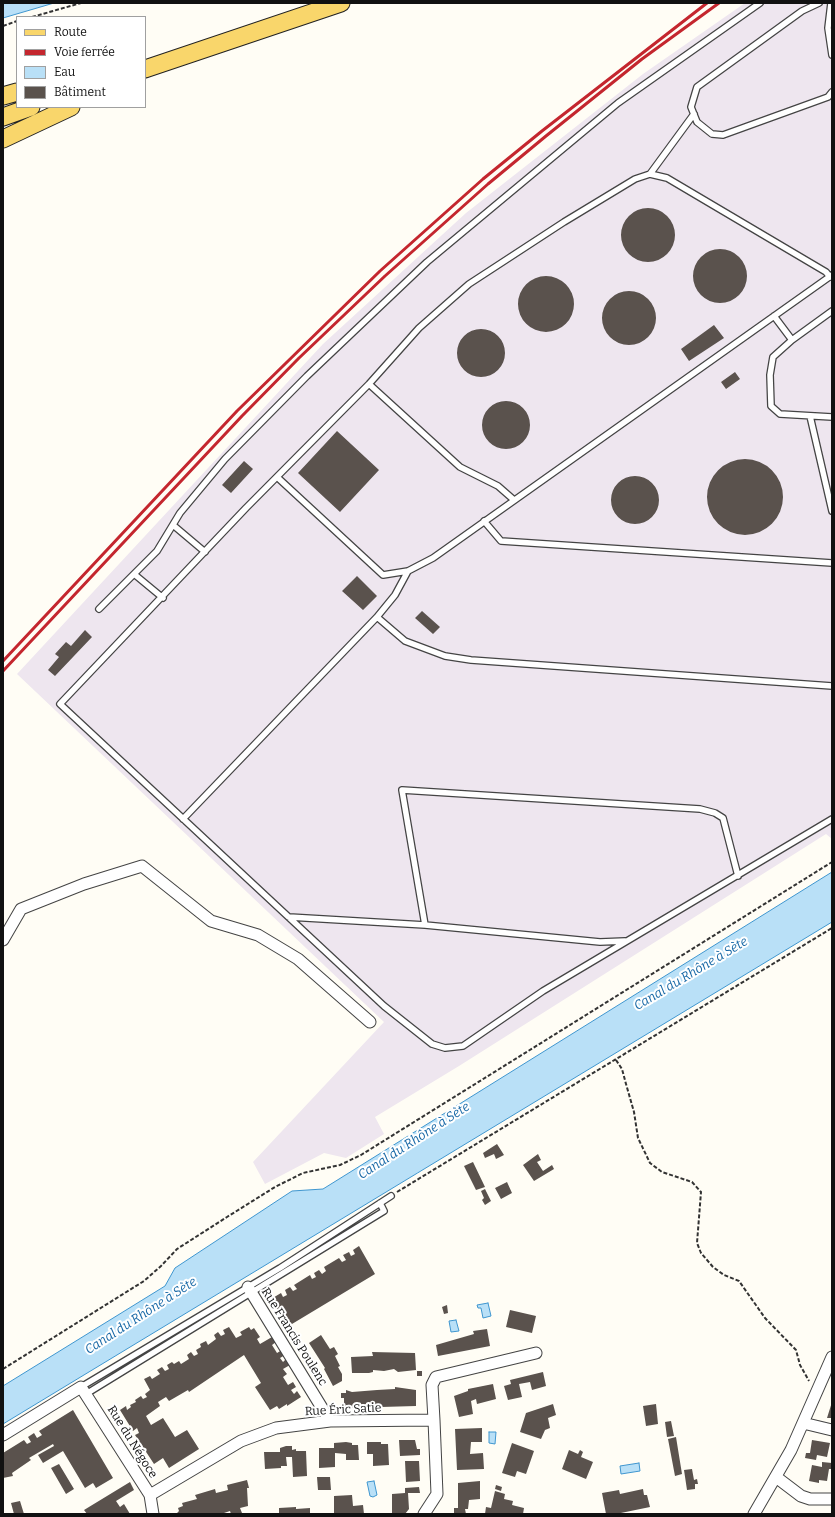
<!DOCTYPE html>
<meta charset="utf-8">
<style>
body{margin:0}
#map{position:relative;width:835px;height:1517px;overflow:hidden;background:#fffdf5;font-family:Bitter,serif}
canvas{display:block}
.frame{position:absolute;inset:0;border:4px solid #111;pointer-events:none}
.legend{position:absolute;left:16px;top:16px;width:130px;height:92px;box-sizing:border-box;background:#fff;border:1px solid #a0a0a0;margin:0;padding:5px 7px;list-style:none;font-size:12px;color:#111}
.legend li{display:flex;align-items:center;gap:8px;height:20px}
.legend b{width:20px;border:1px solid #a0a0a0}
</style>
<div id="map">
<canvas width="835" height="1517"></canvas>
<div class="frame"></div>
<ul class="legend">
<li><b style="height:5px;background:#f9d66b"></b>Route</li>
<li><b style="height:5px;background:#c4262e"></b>Voie ferrée</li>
<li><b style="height:11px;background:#b9e0f7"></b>Eau</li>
<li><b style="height:11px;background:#5a524d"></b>Bâtiment</li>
</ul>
</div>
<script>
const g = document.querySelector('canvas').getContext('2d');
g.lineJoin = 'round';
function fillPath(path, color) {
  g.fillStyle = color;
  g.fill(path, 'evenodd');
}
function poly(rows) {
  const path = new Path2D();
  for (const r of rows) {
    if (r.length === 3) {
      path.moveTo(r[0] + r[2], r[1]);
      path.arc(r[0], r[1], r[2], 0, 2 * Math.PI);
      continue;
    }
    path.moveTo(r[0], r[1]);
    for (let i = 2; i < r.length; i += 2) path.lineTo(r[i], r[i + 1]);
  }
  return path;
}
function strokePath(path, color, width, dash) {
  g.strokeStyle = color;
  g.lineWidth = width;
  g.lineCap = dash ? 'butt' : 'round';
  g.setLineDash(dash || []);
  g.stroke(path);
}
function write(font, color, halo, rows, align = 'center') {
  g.font = font + ' Bitter,serif';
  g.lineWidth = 4;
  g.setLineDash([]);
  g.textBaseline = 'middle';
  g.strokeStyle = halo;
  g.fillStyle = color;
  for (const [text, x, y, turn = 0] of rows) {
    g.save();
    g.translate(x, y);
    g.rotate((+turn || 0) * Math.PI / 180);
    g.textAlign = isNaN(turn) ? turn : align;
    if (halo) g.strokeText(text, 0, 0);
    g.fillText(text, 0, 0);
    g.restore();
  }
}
fillPath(poly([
 [745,3,832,3,832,839,826,834,459,1066,375,1117,384,1134,346,1158,324,1153,265,1184,253,1162,384,1022,17,674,323,344,466,213,643,74]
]), '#eee6ef');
const water = poly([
 [3,3,54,3,3,18,3,3],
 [832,872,832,922,3,1424,3,1386,165,1286,175,1268,292,1191,323,1189,832,872],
 [488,1303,491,1316,483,1318,481,1308,478,1308,477,1305,488,1303],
 [456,1320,459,1331,451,1332,449,1321,456,1320],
 [489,1432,496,1432,495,1444,489,1443,489,1432],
 [639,1463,640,1471,621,1474,620,1466,639,1463],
 [374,1481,377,1495,373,1497,370,1496,367,1482,374,1481]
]);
fillPath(water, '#b9e0f7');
strokePath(water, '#3f96cf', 1);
fillPath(poly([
 [648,235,27],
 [720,276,27],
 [546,304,28],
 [629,318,27],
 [714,325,724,338,689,361,681,349],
 [481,353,24],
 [735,372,740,379,726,389,721,382],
 [506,425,24],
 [337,431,379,470,340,512,298,473],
 [745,497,38],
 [244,461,253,469,231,493,222,485],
 [635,500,24],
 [357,576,377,596,363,610,342,591],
 [422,611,440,627,433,634,415,618],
 [85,630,92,637,55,676,48,670,59,657,55,654,66,642,71,646],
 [497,1144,504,1155,496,1159,494,1154,485,1158,483,1153],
 [538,1154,541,1160,537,1162,543,1171,552,1165,554,1169,534,1181,523,1165],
 [473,1162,485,1187,476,1190,464,1166],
 [507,1182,512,1193,501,1199,495,1188],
 [485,1189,491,1201,485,1205,482,1200,484,1198,481,1191],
 [359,1246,375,1274,287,1327,271,1299,281,1293,283,1297,287,1295,285,1290,290,1287,293,1291,297,1289,294,1285,310,1275,312,1279,316,1277,314,1273,319,1270,322,1274,326,1271,324,1267,339,1258,342,1262,346,1260,343,1255,349,1252,351,1256,355,1254,353,1250],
 [447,1305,448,1313,444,1314,442,1307],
 [510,1310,536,1316,532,1333,506,1327],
 [229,1327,236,1338,242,1335,240,1332,249,1327,251,1330,254,1328,260,1337,257,1339,260,1344,272,1337,276,1342,272,1345,277,1353,282,1350,285,1355,280,1358,283,1362,286,1359,290,1365,283,1369,287,1374,283,1377,288,1385,293,1382,296,1387,291,1390,294,1394,297,1391,301,1397,287,1406,287,1404,279,1409,277,1406,270,1410,255,1387,261,1383,244,1355,189,1392,188,1390,169,1401,166,1397,158,1402,160,1406,146,1416,151,1425,163,1418,175,1437,187,1430,199,1449,169,1468,163,1458,154,1464,135,1435,139,1433,137,1428,133,1431,120,1410,126,1406,127,1410,131,1407,130,1405,136,1402,135,1400,141,1396,143,1399,147,1397,145,1394,150,1390,144,1379,150,1376,152,1379,160,1374,157,1370,162,1367,165,1371,169,1369,167,1365,172,1362,174,1364,179,1361,181,1364,189,1359,187,1355,191,1352,194,1356,198,1354,196,1350,201,1347,200,1344,206,1341,208,1345,216,1339,214,1335,218,1332,221,1336,225,1334,223,1330],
 [487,1329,490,1346,438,1356,436,1345,474,1334,473,1331],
 [321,1335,330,1349,334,1347,338,1354,335,1356,340,1366,338,1367,342,1374,342,1381,333,1386,324,1369,325,1368,309,1343],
 [372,1352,415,1353,416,1370,398,1372,394,1369,384,1371,373,1370,373,1372,369,1373,352,1373,351,1357,373,1356],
 [417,1371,422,1371,422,1376,417,1376],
 [543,1372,546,1386,532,1390,530,1382,519,1384,522,1397,508,1400,504,1386,511,1384,510,1380],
 [493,1384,496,1399,477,1404,476,1399,471,1401,473,1414,459,1417,454,1396,468,1391,468,1389],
 [395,1387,416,1390,416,1406,346,1408,344,1404,344,1398,341,1398,341,1393,346,1393,346,1390,352,1392,377,1390,395,1389],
 [832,1402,832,1418,827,1418],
 [553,1404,556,1415,548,1418,550,1428,545,1430,541,1439,520,1432,526,1413],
 [656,1404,658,1424,646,1426,643,1406],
 [73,1410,113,1478,96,1488,93,1483,85,1488,63,1451,43,1463,38,1455,54,1446,53,1444,29,1458,31,1460,12,1473,13,1476,3,1478,3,1453,24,1440,27,1444,31,1442,28,1437,34,1433,37,1438,42,1435,39,1431],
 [671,1421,674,1436,667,1437,665,1422],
 [482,1428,482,1442,471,1442,470,1454,483,1453,484,1469,457,1470,455,1429],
 [676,1437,682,1474,675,1476,668,1439],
 [399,1440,415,1440,417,1449,420,1449,420,1455,400,1456],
 [812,1440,830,1443,827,1457,817,1455,816,1460,805,1458,806,1453,810,1453],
 [346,1442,352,1443,352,1445,358,1445,359,1460,346,1460,346,1454,335,1453,335,1467,319,1468,319,1448,334,1448,334,1443],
 [367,1442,381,1442,381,1444,388,1444,389,1465,373,1466,373,1454,367,1454],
 [512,1443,534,1451,526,1474,517,1471,515,1477,502,1473],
 [286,1446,292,1446,292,1450,296,1449,296,1451,306,1451,307,1476,293,1477,292,1457,286,1457,287,1466,281,1466,281,1468,265,1469,264,1452,280,1452,280,1448],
 [569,1450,578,1454,580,1450,583,1452,581,1457,593,1462,586,1479,562,1469],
 [405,1461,419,1461,420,1481,406,1482],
 [822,1462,832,1463,832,1469,829,1469,827,1481,819,1480,819,1483,809,1481,812,1465,822,1467],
 [59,1464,74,1489,66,1494,51,1468],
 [692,1469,694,1480,697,1479,698,1484,695,1484,695,1489,687,1490,684,1470],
 [317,1477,330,1477,331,1490,318,1490],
 [247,1480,249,1488,247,1488,248,1506,240,1508,242,1513,231,1514,230,1511,221,1514,176,1514,179,1511,178,1508,183,1506,182,1503,197,1499,195,1495,215,1489,216,1493,228,1490,227,1485],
 [480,1481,480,1499,469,1500,468,1509,465,1509,466,1514,454,1514,454,1508,458,1508,458,1483],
 [130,1482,134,1490,116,1501,120,1507,124,1504,130,1514,87,1514,84,1510],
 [496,1485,502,1487,501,1491,495,1489],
 [419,1487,420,1493,408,1493,409,1509,405,1514,392,1514,392,1494,405,1493,405,1488],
 [643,1489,644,1495,647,1495,650,1507,616,1514,606,1514,602,1493,619,1490,620,1494],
 [495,1491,505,1494,504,1499,513,1501,512,1505,524,1508,523,1514,485,1514,486,1507,491,1508],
 [352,1495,353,1506,363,1505,364,1514,334,1514,334,1496],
 [20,1501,24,1514,14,1514,11,1503],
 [296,1507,296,1509,310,1508,310,1514,279,1514,279,1508]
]), '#5a524d');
const lane = poly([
 [819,3,802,11,697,87,691,107,697,122,712,134,723,135,828,97,832,92],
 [831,3,828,28,832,55],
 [650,174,694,114],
 [830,277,826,272,667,178,650,174,635,179,564,222,469,284,419,328,369,384,246,508,60,704,384,1006,432,1044,445,1048,463,1046,543,991,832,819],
 [832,311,792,340,773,357,770,375,771,406,780,414,832,417],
 [774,316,792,340],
 [369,384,460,467,498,486,514,500],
 [810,416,832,511],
 [277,477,383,575,408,571,433,558,832,275],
 [484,521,501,541,832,563],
 [173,525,205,552],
 [408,571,395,595,377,617,405,641,445,656,471,660,832,686],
 [134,574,163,598],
 [99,609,157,551,180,513,225,459,307,376,427,262,618,103,760,3],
 [183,819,377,617],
 [289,917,425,925,600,942,625,941],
 [425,925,402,790,700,809,715,813,723,818,738,876],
 [81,1387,280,1268,391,1196],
 [86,1394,384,1211,380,1203]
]);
const street = poly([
 [3,940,21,909,84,884,142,866,211,921,258,935,298,959,370,1022],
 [248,1287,330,1421],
 [434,1420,432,1385,436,1377,536,1353],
 [803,1423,832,1430],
 [3,1435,81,1387,150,1495,153,1514],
 [776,1477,801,1496,810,1499,832,1499],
 [150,1495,241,1441,276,1428,330,1421,434,1420,437,1494,424,1514],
 [754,1514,791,1450,832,1357]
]);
const primary = poly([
 [145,69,341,3],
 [3,96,17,92],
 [3,117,31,107],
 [3,139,71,107]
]);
strokePath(lane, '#444', 8);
strokePath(street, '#444', 13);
strokePath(primary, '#222', 19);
strokePath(poly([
 [32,17,81,3],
 [3,26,17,21],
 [616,1060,622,1069,626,1084,634,1112,638,1138,650,1163,662,1172,692,1182,701,1192,697,1243,701,1253,713,1267,724,1275,739,1281,765,1318,796,1350,800,1365,809,1381],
 [397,1192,832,928],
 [3,1369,144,1281,161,1266,177,1249,227,1217,275,1187,303,1173,340,1165,361,1155,832,862]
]), '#333', 2, [4, 2]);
strokePath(lane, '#fff', 5.5);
strokePath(street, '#fff', 11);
strokePath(primary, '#f9d66b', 17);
strokePath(poly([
 [3,661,237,411,380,271,483,179,542,131,707,3],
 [3,671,242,416,299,358,385,276,488,184,546,136,642,59,719,3]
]), '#c4262e', 3);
write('12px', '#111', '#fff', [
 ["Rue Francis Poulenc",294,1337,58],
 ["Rue Éric Satie",343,1410,-3],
 ["Rue du Négoce",132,1442,58]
]);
write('italic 13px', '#1768a6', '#fff', [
 ["Canal du Rhône à Sète",691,974,-31],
 ["Canal du Rhône à Sète",414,1141,-33],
 ["Canal du Rhône à Sète",141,1316,-33]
]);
</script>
